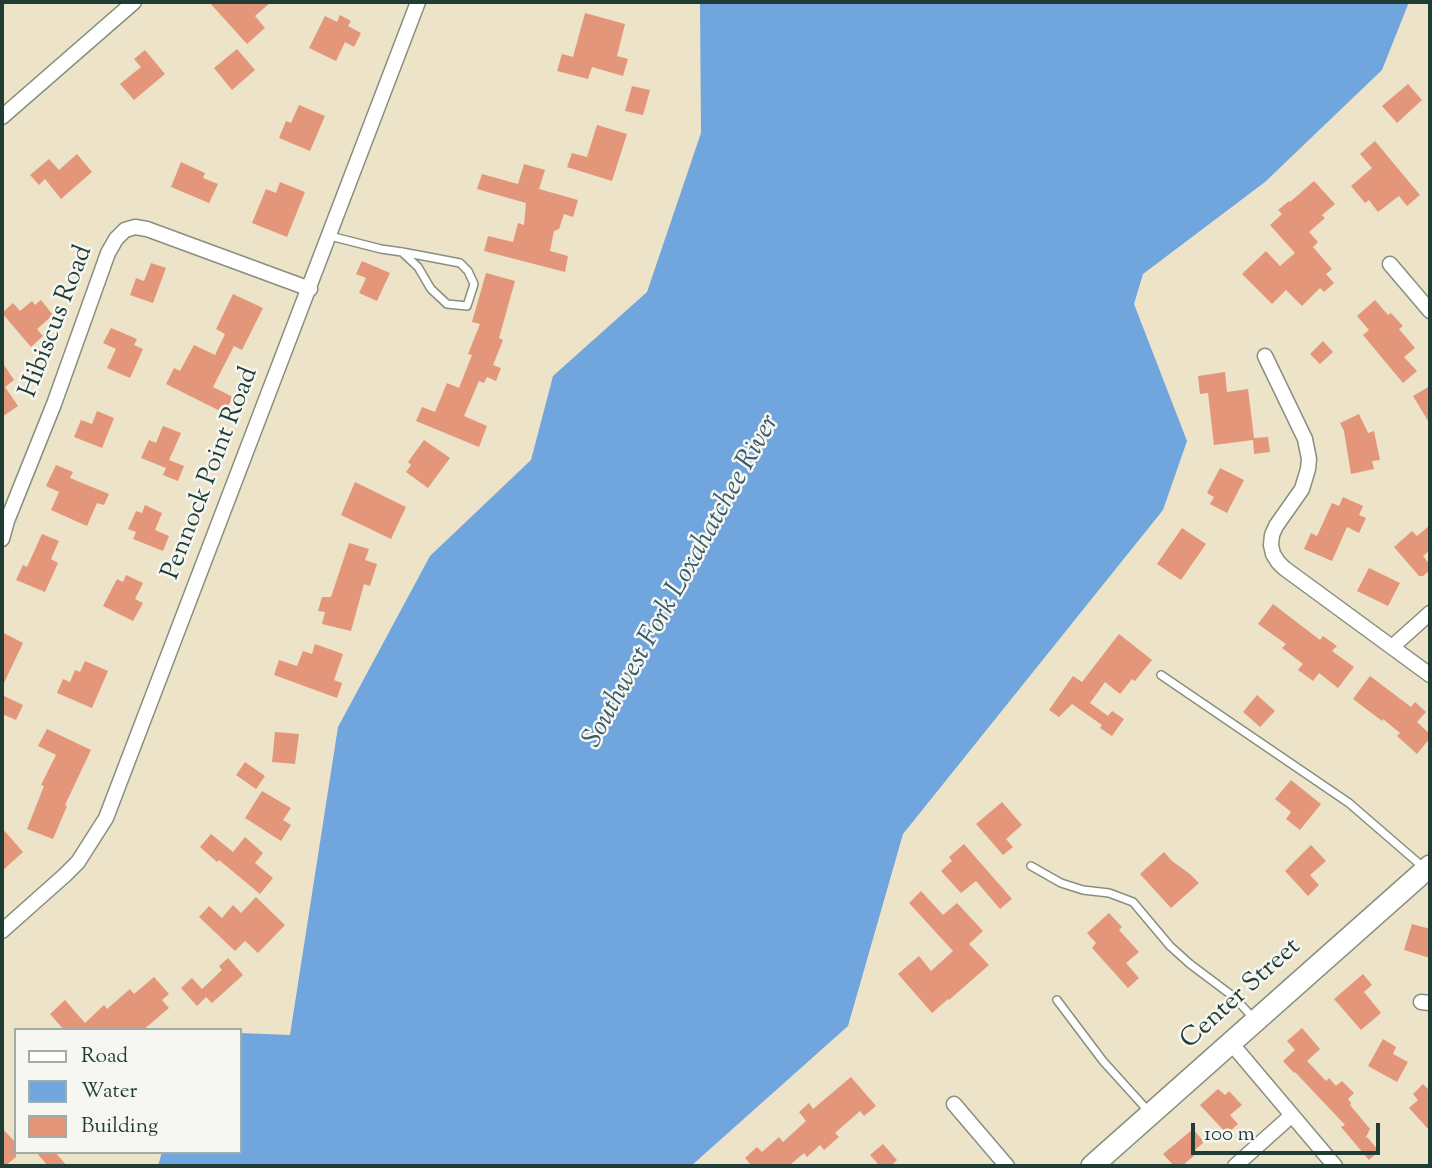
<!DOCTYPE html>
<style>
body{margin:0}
#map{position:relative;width:1432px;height:1168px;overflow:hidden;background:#ede3c8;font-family:"Sorts Mill Goudy",serif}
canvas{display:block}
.frame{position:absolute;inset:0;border:4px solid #1f3d34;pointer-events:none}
.legend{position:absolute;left:14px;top:1028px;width:228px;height:126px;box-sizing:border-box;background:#f6f6f2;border:2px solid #a0aca6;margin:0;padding:9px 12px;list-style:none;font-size:21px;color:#1f3d34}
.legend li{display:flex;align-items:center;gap:14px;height:35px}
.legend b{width:35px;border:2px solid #a0aca6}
.scale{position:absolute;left:1191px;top:1123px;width:189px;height:32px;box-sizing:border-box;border:4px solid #1f3d34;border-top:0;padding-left:9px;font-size:21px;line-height:24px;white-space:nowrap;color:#1f3d34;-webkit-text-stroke:5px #f6f6f2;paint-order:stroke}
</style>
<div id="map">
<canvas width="1432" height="1168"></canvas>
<div class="frame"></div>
<ul class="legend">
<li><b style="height:9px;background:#fff"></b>Road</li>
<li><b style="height:19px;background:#70a5dd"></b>Water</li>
<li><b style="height:19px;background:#e39679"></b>Building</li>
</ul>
<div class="scale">100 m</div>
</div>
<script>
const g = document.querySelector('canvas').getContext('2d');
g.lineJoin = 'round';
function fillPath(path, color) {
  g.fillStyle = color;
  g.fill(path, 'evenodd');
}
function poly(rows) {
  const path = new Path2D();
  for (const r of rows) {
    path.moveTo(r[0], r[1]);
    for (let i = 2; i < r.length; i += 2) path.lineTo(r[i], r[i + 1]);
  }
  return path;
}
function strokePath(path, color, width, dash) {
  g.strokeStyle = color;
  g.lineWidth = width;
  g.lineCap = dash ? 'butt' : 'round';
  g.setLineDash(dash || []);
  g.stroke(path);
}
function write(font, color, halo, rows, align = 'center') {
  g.font = font + ' "Sorts Mill Goudy",serif';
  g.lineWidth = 5;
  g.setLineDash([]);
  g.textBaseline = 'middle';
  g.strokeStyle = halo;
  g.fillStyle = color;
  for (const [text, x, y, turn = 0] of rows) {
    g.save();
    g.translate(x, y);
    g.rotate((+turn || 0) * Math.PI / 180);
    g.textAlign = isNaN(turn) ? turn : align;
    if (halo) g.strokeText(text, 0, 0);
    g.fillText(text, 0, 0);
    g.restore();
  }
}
fillPath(poly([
 [700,2,1409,2,1382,70,1265,182,1143,274,1134,304,1187,441,1163,510,903,834,848,1026,691,1166,158,1166,162,1152,240,1152,240,1033,290,1035,338,727,430,556,531,460,553,376,647,292,701,133]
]), '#70a5dd');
fillPath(poly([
 [209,2,271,2,255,16,265,28,247,44],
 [585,13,625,24,617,56,628,59,623,76,592,67,588,79,557,71,562,54,573,57],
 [340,15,351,21,348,26,361,33,354,47,345,42,336,61,309,48,325,16,337,22],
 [237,49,255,70,232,90,214,68],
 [145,50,165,74,134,100,120,84,141,67,134,59],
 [1408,84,1422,100,1397,123,1382,106],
 [632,86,650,90,643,115,625,111],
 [299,105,325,116,310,151,279,138,286,121,291,123],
 [597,125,627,134,612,181,567,167,572,153,587,157],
 [1375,141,1420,195,1407,206,1399,196,1378,212,1369,200,1365,203,1351,186,1372,168,1360,154],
 [77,154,92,172,61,199,45,179,39,185,30,175,49,159,59,170],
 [181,162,205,173,203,178,218,184,209,203,171,187],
 [524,164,545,170,539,189,578,200,573,217,564,214,559,229,554,231,550,251,568,256,565,272,484,251,488,236,513,242,518,223,524,225,526,203,477,189,482,174,518,184],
 [1314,181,1335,204,1322,215,1325,218,1309,232,1318,242,1313,247,1332,269,1326,274,1334,283,1324,292,1320,288,1302,306,1286,290,1272,304,1242,274,1266,251,1280,266,1295,253,1270,225,1282,214,1278,210,1289,201,1290,202],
 [280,182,305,192,287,237,252,223,266,189,276,193],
 [362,261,390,273,377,301,359,293,366,278,356,274],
 [151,263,166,268,153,303,130,295,136,278,144,281],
 [486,273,515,281,499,338,503,340,493,365,501,368,496,381,487,377,484,383,479,381,464,416,487,426,479,447,416,421,422,407,435,412,447,383,459,388,472,355,468,354,480,324,472,322],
 [233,294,263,308,242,350,234,346,213,387,233,397,224,413,166,384,174,368,180,371,194,345,215,355,225,334,216,329],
 [41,300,53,315,37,329,43,336,31,347,2,313,13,303,20,311,32,301,35,305],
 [1375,300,1388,315,1391,313,1403,326,1399,329,1415,348,1404,357,1417,371,1403,383,1363,335,1369,330,1357,316],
 [111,328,137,339,134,345,143,349,130,378,107,368,116,349,103,343],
 [1323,341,1333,352,1320,364,1310,354],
 [2,362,14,380,5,387,18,406,2,417],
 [1225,372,1227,392,1248,389,1254,438,1268,437,1270,452,1254,454,1253,440,1214,445,1208,393,1200,394,1198,376],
 [1430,386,1430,424,1413,396],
 [97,411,114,418,102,448,74,437,81,420,92,424],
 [1359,414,1368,433,1374,431,1380,460,1372,461,1374,469,1351,474,1344,431,1340,423],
 [163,426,181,433,169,460,184,466,178,481,163,475,166,468,141,458,149,440,156,443],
 [424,440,450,458,428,488,406,472,411,465,408,462],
 [56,465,73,472,70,478,109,494,104,505,97,503,87,526,51,510,59,492,46,486],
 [1220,468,1244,480,1227,513,1210,504,1214,497,1207,493],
 [355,482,406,507,391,539,341,515],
 [1343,497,1363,506,1359,515,1366,518,1359,533,1347,527,1332,561,1304,549,1311,533,1317,536,1332,503,1339,506],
 [145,505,162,513,155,530,169,536,163,551,133,539,136,532,128,529,136,511,142,513],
 [1430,525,1430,550,1423,556,1430,565,1430,570,1423,576,1419,576,1394,547,1412,531,1417,536],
 [1182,528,1206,544,1181,580,1157,564],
 [42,534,59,541,51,559,58,563,45,592,16,580,23,565,27,567],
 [349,543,369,549,365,560,377,564,370,586,364,584,351,631,322,624,325,612,318,611,322,597,331,597],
 [1369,568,1400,583,1388,606,1357,591],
 [126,575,143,583,135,599,143,603,133,621,103,606,117,579,123,582],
 [1273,604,1320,640,1323,636,1337,646,1332,651,1354,667,1338,688,1319,673,1313,681,1298,670,1303,664,1282,648,1286,644,1258,624],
 [2,632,23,643,2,687],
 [1119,634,1152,660,1135,681,1132,679,1120,694,1105,682,1090,703,1108,716,1112,711,1124,719,1112,736,1100,728,1102,725,1072,704,1059,717,1049,710,1073,676,1082,682],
 [315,644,343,654,334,680,342,683,337,698,274,675,279,660,297,666,303,651,312,654],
 [85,661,108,671,92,708,57,693,63,679,70,682,75,670,80,672],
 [1370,676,1411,707,1415,702,1426,712,1417,722,1430,734,1430,738,1417,754,1397,736,1400,733,1383,719,1382,721,1353,699],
 [2,695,23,705,16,720,2,714],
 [1257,695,1275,711,1260,727,1243,712],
 [47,729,91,750,65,805,67,806,53,839,27,829,44,786,41,785,56,755,38,746],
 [275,732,299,734,295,764,272,762],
 [245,762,265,776,256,789,236,775],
 [1291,780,1321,804,1300,830,1286,819,1291,812,1275,799],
 [262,791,291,808,283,820,291,825,281,841,245,818],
 [1002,802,1022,825,1006,839,1013,847,1003,855,976,824],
 [2,828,23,852,2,871],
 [211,834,233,852,245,837,263,853,255,863,273,878,260,894,219,860,217,862,200,847],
 [964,844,1012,899,1000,909,976,881,961,893,941,871,952,861,949,857],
 [1311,845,1326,861,1310,875,1319,885,1308,896,1285,871],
 [1164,852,1172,861,1190,874,1199,883,1171,908,1140,874],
 [921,891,943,915,957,903,983,931,969,944,989,965,949,1000,948,999,932,1013,898,974,919,956,931,971,953,951,909,903],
 [256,897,285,925,258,953,245,941,235,951,199,917,209,906,222,918,233,905,241,913],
 [1109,913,1122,927,1119,930,1139,952,1126,963,1139,978,1128,988,1092,948,1096,943,1087,933],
 [1412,924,1430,929,1430,958,1404,950],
 [228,958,243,975,212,1003,206,997,197,1006,181,988,192,978,202,989,222,970,219,966],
 [1363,974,1372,985,1364,992,1381,1013,1361,1030,1334,999],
 [154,977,169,994,162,1000,169,1008,143,1030,64,1030,50,1014,65,1000,85,1023,104,1005,107,1009,130,989,134,994],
 [1302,1028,1320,1049,1307,1061,1326,1081,1329,1078,1336,1086,1342,1081,1354,1093,1348,1099,1351,1103,1350,1105,1370,1129,1365,1139,1367,1137,1379,1151,1369,1160,1341,1127,1345,1125,1295,1072,1294,1073,1283,1061,1295,1050,1287,1041],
 [1383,1039,1396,1047,1393,1054,1408,1062,1397,1082,1368,1066],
 [851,1077,876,1106,864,1116,860,1111,835,1133,839,1137,824,1150,820,1145,807,1157,804,1153,789,1166,752,1166,745,1158,757,1147,762,1152,779,1137,783,1142,806,1121,799,1112,809,1103,813,1109],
 [1423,1084,1430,1091,1430,1131,1409,1108,1418,1100,1413,1094],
 [1218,1089,1225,1095,1229,1091,1242,1105,1230,1115,1238,1124,1227,1134,1200,1105],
 [2,1128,16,1143,16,1157,5,1166,2,1166],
 [1193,1129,1204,1142,1195,1150,1197,1153,1182,1166,1174,1166,1163,1154],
 [883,1144,897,1160,891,1166,880,1166,870,1155],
 [36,1152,55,1152,67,1166,48,1166]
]), '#e39679');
const lane = poly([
 [330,236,381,249,402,252,434,258,460,263,468,271,474,284,467,306,447,304,431,289,418,267,402,252],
 [1161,675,1349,803,1423,867],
 [1031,866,1061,883,1083,890,1109,893,1133,902,1170,946,1190,964,1234,997,1255,1020],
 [1057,1000,1103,1061,1150,1113]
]);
const street = poly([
 [2,117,134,2],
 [1390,264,1430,311],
 [1265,356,1305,439,1309,459,1308,469,1302,489,1276,526,1272,535,1271,545,1273,554,1278,562,1284,568,1430,675],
 [2,539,7,521,54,404,108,253,116,239,125,230,135,227,147,229,310,289],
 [1392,647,1430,613],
 [2,931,65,875,78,862,106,818,418,2],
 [1421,1002,1430,1003],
 [1231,1043,1335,1166],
 [954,1104,1007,1166],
 [1235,1166,1292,1115]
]);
const secondary = poly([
 [1092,1166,1430,866]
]);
strokePath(lane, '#86907e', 10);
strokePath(street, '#86907e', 17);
strokePath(secondary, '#86907e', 24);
strokePath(lane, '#fff', 7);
strokePath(street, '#fff', 14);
strokePath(secondary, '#fff', 21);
write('26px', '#1f3d34', '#f6f6f2', [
 ["Hibiscus Road",58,322,-69],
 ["Pennock Point Road",212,474,-69],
 ["Center Street",1242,995,-42]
]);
write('italic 28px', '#375c67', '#f6f6f2', [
 ["Southwest Fork Loxahatchee River",683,582,-61]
]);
</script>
